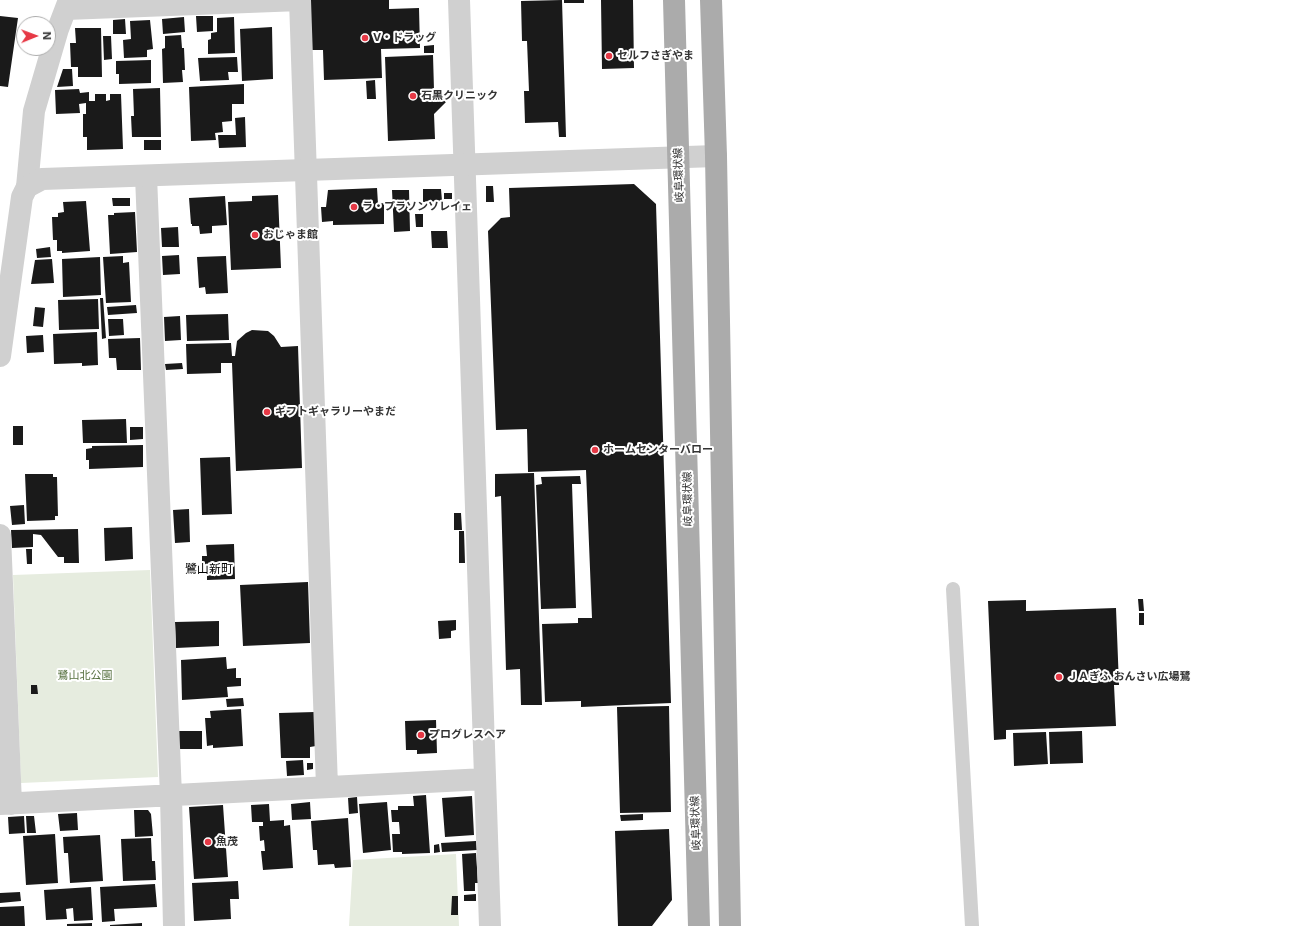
<!DOCTYPE html>
<meta charset="utf-8">
<style>
body{margin:0}
#map{position:relative;width:1310px;height:926px;overflow:hidden;background:#fff;font-family:Inter,sans-serif}
canvas{display:block}
.north{position:absolute;left:16px;top:16px;width:40px;height:40px;box-sizing:border-box;background:#fff;border:1px solid #adadad;border-radius:50%;rotate:89deg;font-size:11px;font-weight:700;line-height:16px;text-align:center;color:#333}
.north::after{content:'';display:block;margin:auto;width:14px;height:18px;background:#e63946;clip-path:polygon(50% 0,100% 100%,50% 72%,0 100%)}
</style>
<div id="map">
<canvas width="1310" height="926"></canvas>
<div class="north">N</div>
</div>
<script>
const g = document.querySelector('canvas').getContext('2d');
g.lineJoin = 'round';
function fillPath(path, color) {
  g.fillStyle = color;
  g.fill(path, 'evenodd');
}
function poly(rows) {
  const path = new Path2D();
  for (const r of rows) {
    path.moveTo(r[0], r[1]);
    for (let i = 2; i < r.length; i += 2) path.lineTo(r[i], r[i + 1]);
  }
  return path;
}
function strokePath(path, color, width, dash) {
  g.strokeStyle = color;
  g.lineWidth = width;
  g.lineCap = dash ? 'butt' : 'round';
  g.setLineDash(dash || []);
  g.stroke(path);
}
function write(font, color, halo, rows, align = 'center') {
  g.font = font + ' Inter,"Noto Sans JP",sans-serif';
  g.lineWidth = 4;
  g.setLineDash([]);
  g.textBaseline = 'middle';
  g.strokeStyle = halo;
  g.fillStyle = color;
  for (const [text, x, y, turn = 0] of rows) {
    g.save();
    g.translate(x, y);
    g.rotate((+turn || 0) * Math.PI / 180);
    g.textAlign = isNaN(turn) ? turn : align;
    if (halo) g.strokeText(text, 0, 0);
    g.fillText(text, 0, 0);
    g.restore();
  }
}
fillPath(poly([
 [150,570,158,777,21,783,13,575],
 [456,854,459,926,349,926,353,860]
]), '#e6ecdf');
fillPath(poly([
 [309,0,389,0,389,9,419,8,420,48,381,49,382,78,324,80,323,50,311,50],
 [562,0,566,137,559,137,558,122,525,123,524,91,529,91,527,41,522,41,521,1],
 [564,0,584,0,584,3,564,3],
 [601,0,633,0,634,68,602,69],
 [0,16,18,18,8,87,0,86],
 [196,16,213,16,213,31,197,32],
 [184,17,185,32,163,34,162,19],
 [234,17,235,53,208,54,208,40,211,39,211,33,217,32,217,18],
 [125,19,126,34,113,34,113,20],
 [150,20,153,49,147,50,147,57,124,58,123,40,131,39,130,21],
 [272,27,273,79,242,81,240,29],
 [75,28,101,28,102,77,78,77,78,67,71,67,70,43,76,43],
 [181,35,182,48,184,48,185,70,182,70,183,82,163,83,162,49,165,48,165,36],
 [103,36,111,36,112,59,104,60],
 [434,45,434,53,424,53,424,46],
 [433,55,434,90,446,102,434,114,435,139,388,141,385,57],
 [237,57,238,72,228,72,229,80,200,81,198,58],
 [151,60,151,83,119,84,119,74,116,74,116,61],
 [63,69,72,69,73,86,57,87],
 [375,80,376,99,367,99,366,81],
 [244,84,244,104,232,104,232,121,222,122,223,132,215,133,216,140,191,141,189,87],
 [160,88,161,137,132,137,131,116,134,116,133,89],
 [79,89,80,93,89,92,89,101,95,101,95,94,106,94,106,101,110,100,110,94,121,94,123,149,87,150,87,137,83,137,83,114,86,114,86,103,79,104,80,113,56,114,55,90],
 [245,117,246,147,219,148,218,135,236,135,235,118],
 [144,140,161,140,161,150,144,150],
 [634,184,656,204,671,703,581,707,581,701,545,702,542,624,578,623,578,618,592,618,586,470,528,472,527,429,496,430,488,231,501,218,510,217,509,188],
 [486,186,493,186,494,202,486,202],
 [377,188,378,204,384,203,384,224,333,225,333,221,322,222,321,207,326,207,328,190],
 [423,189,441,189,442,201,423,202],
 [392,190,409,190,410,231,394,232],
 [444,193,452,193,452,199,444,199],
 [278,195,281,268,231,270,228,202,252,201,252,196],
 [225,196,227,225,212,226,212,233,200,234,199,226,192,226,192,224,191,224,189,198],
 [112,198,130,198,130,206,113,206],
 [86,201,90,251,62,253,62,251,57,251,57,240,53,240,52,217,58,217,58,213,64,212,63,202],
 [135,212,137,252,110,254,108,215,114,215,114,213],
 [415,214,423,214,423,227,416,227],
 [178,227,179,247,162,247,161,228],
 [431,231,447,231,448,248,432,248],
 [50,247,51,257,37,258,36,249],
 [179,255,180,274,163,275,162,256],
 [123,256,123,263,129,262,131,302,106,303,103,257],
 [226,256,228,293,206,294,205,287,199,288,197,257],
 [100,257,101,295,63,297,62,259],
 [52,259,54,283,31,284,35,260],
 [100,298,103,298,106,338,102,339],
 [98,299,99,329,59,330,58,300],
 [136,305,137,313,108,315,107,307],
 [35,307,45,308,43,327,33,326],
 [228,314,229,340,187,341,186,315],
 [180,316,181,340,165,341,164,317],
 [108,319,123,319,124,335,109,336],
 [252,330,268,331,274,336,281,347,298,346,302,468,236,471,232,363,221,363,221,373,187,374,186,344,231,343,232,356,235,356,237,341,246,333],
 [97,332,98,365,82,366,82,363,54,364,53,334],
 [43,335,44,352,27,353,26,336],
 [140,338,141,370,117,370,116,358,109,358,108,339],
 [182,363,183,369,166,370,165,364],
 [126,419,127,443,83,443,82,420],
 [13,426,23,426,23,445,13,445],
 [130,427,143,427,143,439,130,440],
 [143,445,143,467,89,469,89,460,86,460,86,449,92,448,92,446],
 [230,457,232,514,202,515,200,458],
 [534,473,542,705,521,705,520,669,506,670,501,496,495,497,495,474],
 [25,474,53,474,53,477,57,477,58,516,55,516,55,520,27,521],
 [580,476,581,484,572,484,576,608,541,609,536,485,542,484,541,477],
 [24,505,25,524,12,525,10,506],
 [189,509,190,542,175,543,173,510],
 [454,513,461,513,462,530,454,530],
 [132,527,133,559,105,561,104,528],
 [78,529,79,563,64,563,64,557,58,557,41,535,33,534,33,547,12,548,11,530],
 [459,531,464,531,465,563,459,563],
 [234,544,235,579,207,580,207,569,202,569,202,556,207,556,206,545],
 [26,549,32,549,32,564,27,564],
 [308,582,310,643,243,646,240,585],
 [1138,599,1143,599,1144,611,1139,611],
 [1026,600,1026,611,1116,608,1119,685,1114,685,1116,726,1006,730,1006,739,994,740,988,601],
 [1139,613,1144,613,1144,625,1139,625],
 [456,620,456,630,451,631,451,638,439,639,438,621],
 [219,621,219,646,176,648,175,622],
 [226,657,227,669,236,668,236,678,241,678,241,686,227,687,228,697,182,700,181,660],
 [31,685,37,685,38,694,31,694],
 [243,698,244,706,227,707,226,699],
 [669,706,671,812,620,813,617,707],
 [241,709,243,746,213,748,213,745,207,746,205,718,211,718,210,711],
 [315,712,316,746,310,747,310,758,281,758,279,713],
 [436,720,437,753,417,754,417,750,406,750,405,721],
 [179,731,202,731,202,749,179,749],
 [1082,731,1083,763,1050,764,1049,732],
 [1046,732,1048,764,1014,766,1013,733],
 [303,760,304,775,287,776,286,761],
 [307,763,313,763,313,769,307,770],
 [426,795,430,853,402,854,402,852,393,852,392,834,400,834,399,822,392,822,391,810,398,810,398,806,414,806,413,796],
 [472,796,474,835,445,837,442,798],
 [357,797,358,813,349,814,348,798],
 [310,802,311,819,292,820,291,804],
 [387,802,391,850,363,853,359,804],
 [269,804,270,821,284,820,284,826,290,825,293,868,263,870,261,851,265,851,264,840,260,841,259,826,263,826,263,822,252,822,251,805],
 [223,805,228,877,194,879,189,807],
 [134,810,148,810,151,814,153,836,135,837],
 [77,813,78,830,60,831,58,814],
 [643,814,643,820,621,821,620,815],
 [24,816,25,833,9,834,8,817],
 [26,816,34,816,36,833,27,833],
 [348,818,351,867,335,868,334,864,318,865,317,850,313,850,311,821],
 [669,829,672,900,652,926,618,926,615,831],
 [55,834,58,883,26,885,23,836],
 [100,835,103,881,70,883,68,853,64,853,63,837],
 [151,838,152,861,155,861,156,880,123,881,121,839],
 [476,841,477,850,442,852,441,843],
 [439,844,440,852,434,853,434,845],
 [476,853,478,883,475,883,475,891,464,891,462,854],
 [238,881,239,899,230,899,231,919,194,921,192,883],
 [155,884,157,907,114,909,115,921,102,922,100,887],
 [91,887,93,920,74,921,73,908,66,909,67,919,46,920,44,890],
 [20,892,21,901,0,903,0,893],
 [476,894,476,901,464,901,464,895],
 [452,896,458,896,458,915,451,915],
 [24,906,25,926,0,926,0,907],
 [92,923,92,926,67,926,67,924],
 [142,923,142,926,110,926,110,925]
]), '#1a1a1a');
strokePath(poly([
 [953,589,972,926]
]), '#d0d0d0', 14);
strokePath(poly([
 [300,0,327,787],
 [459,0,490,926],
 [66,9,300,0],
 [146,176,171,796,174,926],
 [27,187,34,111,58,29,69,0],
 [0,535,11,804],
 [0,804,485,779]
]), '#d0d0d0', 22);
strokePath(poly([
 [0,356,22,197,27,187,42,179,716,156]
]), '#d0d0d0', 22);
strokePath(poly([
 [674,0,699,926],
 [711,0,716,156,730,926]
]), '#ababab', 22);
for (const [x, y, r, color] of [
 [365,38,4,"#e63946"],
 [609,56,4,"#e63946"],
 [413,96,4,"#e63946"],
 [354,207,4,"#e63946"],
 [255,235,4,"#e63946"],
 [267,412,4,"#e63946"],
 [595,450,4,"#e63946"],
 [1059,677,4,"#e63946"],
 [421,735,4,"#e63946"],
 [208,842,4,"#e63946"]
]) {
  const dot = new Path2D();
  dot.arc(x, y, r, 0, 2 * Math.PI);
  g.fillStyle = color;
  g.fill(dot);
  strokePath(dot, '#fff', 1.5);
}
write('bold 11px', '#333', '#fff', [
 ["V・ドラッグ",373,38],
 ["セルフさぎやま",617,56],
 ["石黒クリニック",421,96],
 ["ラ・プラソンソレイェ",362,207],
 ["おじゃま館",263,235],
 ["ギフトギャラリーやまだ",275,412],
 ["ホームセンターバロー",603,450],
 ["ＪＡぎふ おんさい広場鷺",1067,677],
 ["プログレスヘア",429,735],
 ["魚茂",216,842]
], 'left');
write('11px', '#333', '#fff', [
 ["岐阜環状線",679,175,-92],
 ["岐阜環状線",688,499,-91],
 ["岐阜環状線",696,823,-92]
]);
write('11px', '#56703f', '#fff', [
 ["鷺山北公園",85,676]
]);
write('12px', '#000', '#fff', [
 ["鷺山新町",209,569]
]);
</script>
